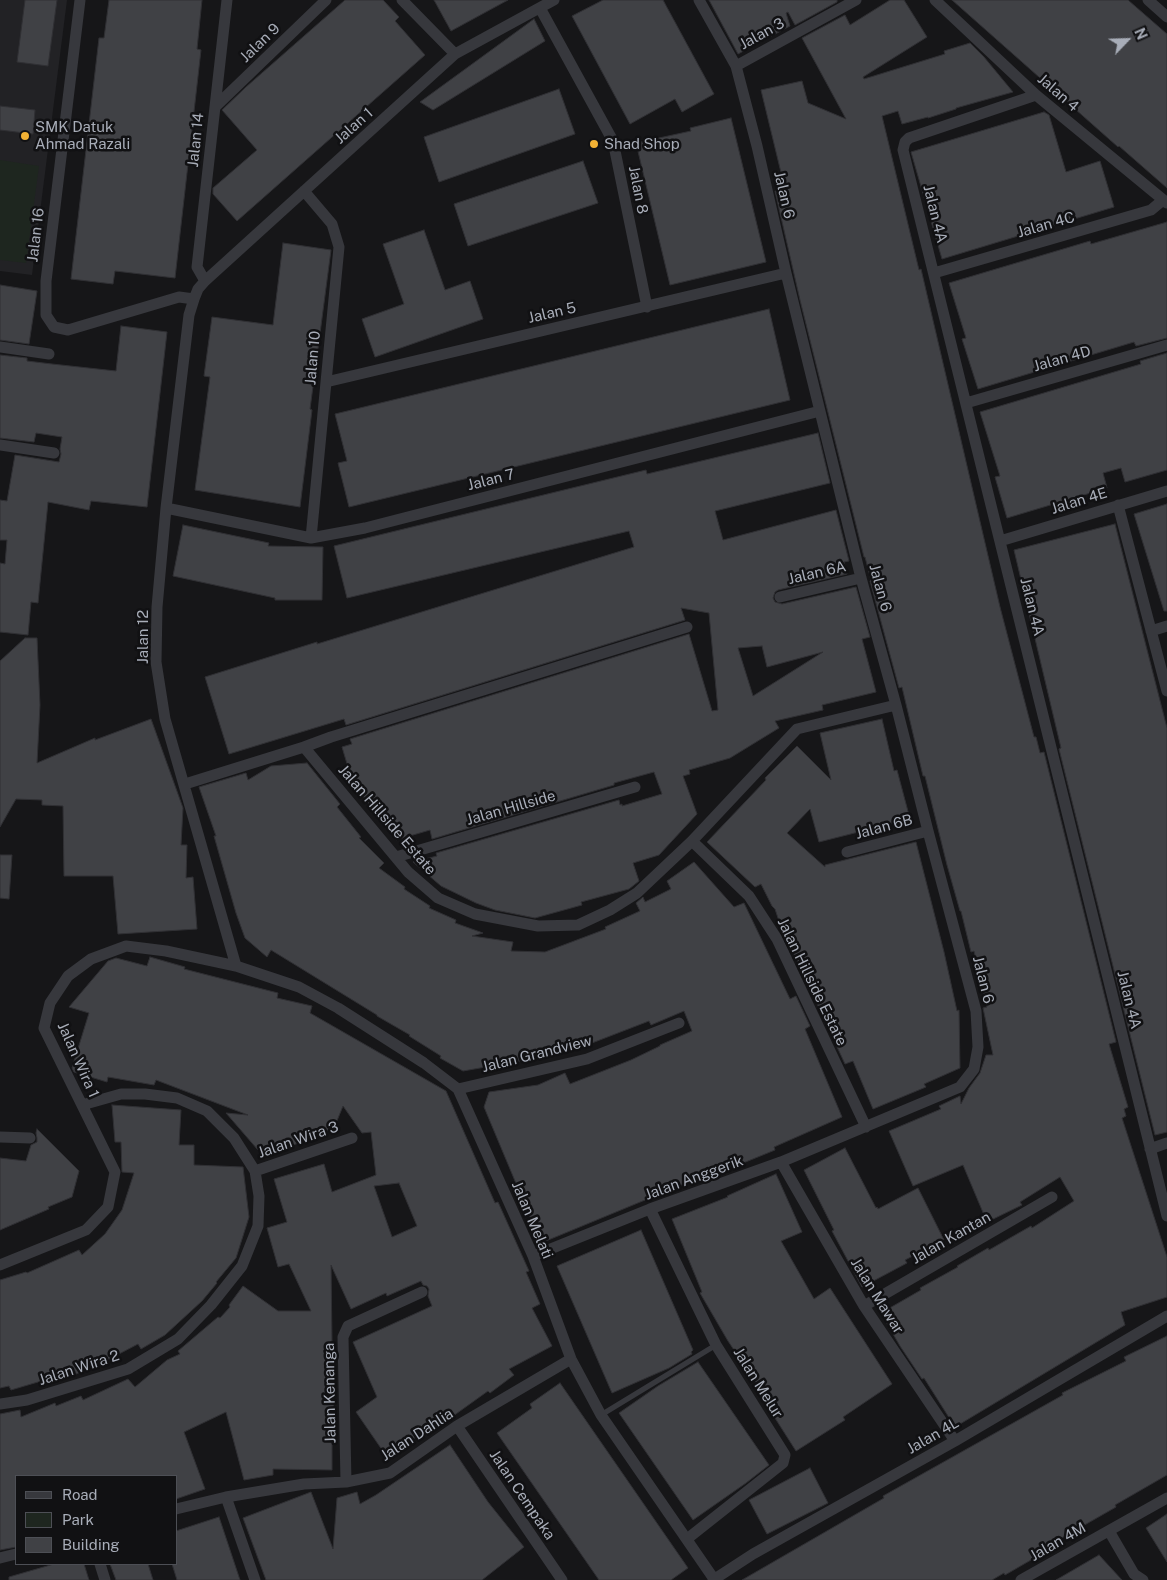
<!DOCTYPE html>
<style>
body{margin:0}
#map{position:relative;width:1167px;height:1580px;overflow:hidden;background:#161618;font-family:"Public Sans",sans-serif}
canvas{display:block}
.legend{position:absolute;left:15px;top:1475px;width:162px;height:90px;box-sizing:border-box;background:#111113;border:1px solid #4d4f55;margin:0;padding:6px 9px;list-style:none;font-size:15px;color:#a8adb8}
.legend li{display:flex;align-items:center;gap:10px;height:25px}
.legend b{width:25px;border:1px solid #4d4f55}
.north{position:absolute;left:1102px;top:15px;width:50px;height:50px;-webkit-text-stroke:4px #111113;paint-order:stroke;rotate:66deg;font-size:14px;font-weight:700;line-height:20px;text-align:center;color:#a8adb8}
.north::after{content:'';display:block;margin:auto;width:18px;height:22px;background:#a8adb8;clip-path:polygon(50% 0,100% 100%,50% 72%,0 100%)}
</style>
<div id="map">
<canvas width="1167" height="1580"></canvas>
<ul class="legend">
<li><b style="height:6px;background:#37383d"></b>Road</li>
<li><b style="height:14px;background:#1e261f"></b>Park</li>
<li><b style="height:14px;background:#404145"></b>Building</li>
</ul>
<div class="north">N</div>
</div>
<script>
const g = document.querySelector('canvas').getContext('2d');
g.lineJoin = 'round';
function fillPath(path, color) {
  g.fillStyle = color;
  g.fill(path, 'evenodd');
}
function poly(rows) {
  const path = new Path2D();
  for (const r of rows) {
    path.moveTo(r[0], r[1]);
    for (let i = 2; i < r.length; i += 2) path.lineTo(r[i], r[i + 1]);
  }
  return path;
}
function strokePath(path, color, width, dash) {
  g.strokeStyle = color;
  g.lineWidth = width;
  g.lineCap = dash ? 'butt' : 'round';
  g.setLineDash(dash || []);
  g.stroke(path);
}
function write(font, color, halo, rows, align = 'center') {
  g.font = font + ' "Public Sans",sans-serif';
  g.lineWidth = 5;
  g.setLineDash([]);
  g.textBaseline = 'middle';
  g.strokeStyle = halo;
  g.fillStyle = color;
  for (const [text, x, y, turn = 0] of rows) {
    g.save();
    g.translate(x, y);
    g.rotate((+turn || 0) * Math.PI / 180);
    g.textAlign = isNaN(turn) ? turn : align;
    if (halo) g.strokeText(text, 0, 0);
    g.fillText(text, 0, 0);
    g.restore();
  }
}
fillPath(poly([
 [0,0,67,0,32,275,0,271]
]), '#222225');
fillPath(poly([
 [0,160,39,166,26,263,0,260]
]), '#1e261f');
const building = poly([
 [25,0,57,0,48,66,17,62,25,0],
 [109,0,202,0,197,49,201,50,175,278,115,271,113,284,71,279,99,38,104,38,109,0],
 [345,0,383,0,399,17,395,21,425,55,237,221,213,194,213,188,257,150,222,110,246,87,345,0],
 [434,0,508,0,451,31,434,0],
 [603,0,663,0,714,94,682,112,675,99,630,124,572,16,603,0],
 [709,0,837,0,837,2,795,25,788,12,786,13,790,26,738,54,709,0],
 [890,0,904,0,927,37,863,77,864,79,945,54,944,51,970,43,984,57,1013,92,956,108,956,109,928,118,928,117,902,124,898,111,882,116,919,270,921,269,1000,607,1034,737,1036,737,1040,753,1044,752,1116,1042,1109,1044,1128,1107,1124,1109,1126,1116,1122,1118,1167,1257,1167,1297,1121,1312,1125,1325,955,1427,924,1378,922,1379,900,1346,881,1313,921,1290,920,1288,958,1267,957,1266,988,1248,989,1250,1031,1226,1032,1228,1074,1201,1060,1177,1020,1202,1022,1205,987,1222,963,1165,913,1186,889,1131,941,1109,939,1106,960,1096,961,1104,969,1088,980,1073,986,1055,993,1055,983,1008,987,1007,974,951,971,952,961,911,960,911,947,865,925,776,923,776,902,687,899,688,870,581,871,580,865,557,864,557,800,300,775,191,785,189,761,90,802,81,808,103,846,119,802,38,845,15,850,25,890,0],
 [952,0,1128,0,1167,34,1167,188,1119,146,1118,147,952,0],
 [534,19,545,41,433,110,420,102,534,19],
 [559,89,575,134,439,182,424,137,559,89],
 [0,106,35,110,33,134,0,130,0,106],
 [1044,112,1049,115,1066,172,1100,161,1114,207,942,259,911,152,1044,112],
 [731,118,766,262,670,285,636,143,691,131,690,128,731,118],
 [583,161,598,203,468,246,454,204,583,161],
 [1167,222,1167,338,1136,346,1134,342,978,389,962,339,966,338,949,283,1090,241,1091,244,1167,222],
 [424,230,445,290,470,281,483,319,375,357,362,319,404,304,383,244,424,230],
 [283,243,331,250,310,409,312,410,300,507,195,490,210,377,204,376,212,317,273,325,283,243],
 [0,285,37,291,29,344,0,340,0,285],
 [769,309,790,400,349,507,338,463,347,461,335,414,769,309],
 [121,326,167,332,147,507,91,501,89,510,48,502,38,603,31,602,28,635,0,632,0,563,5,564,7,540,0,540,0,500,7,501,15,455,59,462,61,454,60,449,62,437,36,433,34,442,0,438,0,355,27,358,27,361,52,364,116,371,121,326],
 [1167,353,1167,470,1125,482,1121,468,1103,473,1107,488,1007,518,995,477,1000,476,980,412,1141,364,1140,361,1167,353],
 [818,433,830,483,715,511,723,540,836,510,849,561,844,562,847,574,778,590,775,592,773,598,775,602,782,604,856,587,870,637,862,639,876,692,822,705,823,710,775,721,779,728,730,758,689,770,690,774,683,776,697,814,659,855,633,863,639,881,629,889,581,902,582,905,535,918,495,910,476,903,441,886,413,862,437,856,436,853,619,800,620,805,622,804,622,806,662,794,654,772,614,783,614,785,432,839,430,830,396,840,360,792,356,794,342,747,352,744,350,739,689,634,712,711,718,710,709,613,681,608,685,620,346,725,344,719,229,754,205,677,317,642,317,644,634,547,629,531,347,598,334,546,646,470,647,474,818,433],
 [762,646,767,667,823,652,753,696,738,648,762,646],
 [1167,504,1167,611,1164,611,1134,514,1167,504],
 [1115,524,1167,728,1167,1132,1155,1135,1059,749,1061,748,1014,550,1115,524],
 [183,525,269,543,268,546,323,547,322,600,275,600,275,598,173,576,183,525],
 [25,638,37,638,40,705,37,763,95,738,95,740,151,719,183,808,181,845,187,845,186,878,193,877,197,929,118,934,113,876,64,876,63,806,42,805,42,800,16,799,0,827,0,661,25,638],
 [882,719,894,771,897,770,910,819,819,842,810,809,787,833,825,867,825,865,916,842,944,952,957,1011,959,1010,960,1068,924,1084,926,1087,873,1109,853,1061,845,1064,780,924,775,909,772,906,761,884,755,887,707,842,766,780,765,778,797,746,831,780,820,733,882,719],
 [307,763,340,804,337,807,361,837,359,838,384,863,379,868,405,887,404,889,430,906,429,908,456,920,455,923,483,933,472,936,513,942,511,951,545,952,606,929,605,927,640,911,636,903,643,897,645,902,671,889,667,881,694,862,734,907,744,903,790,999,796,996,810,1026,805,1029,842,1117,774,1147,775,1150,721,1172,720,1169,541,1243,484,1107,489,1092,538,1085,565,1073,570,1084,631,1060,660,1046,660,1045,692,1031,684,1011,651,1025,649,1021,579,1048,578,1046,537,1058,463,1071,440,1058,441,1056,409,1036,410,1035,377,1016,377,1015,271,950,267,957,245,938,236,913,214,836,216,836,199,787,246,773,248,780,271,766,307,763],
 [0,855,12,855,9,899,0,898,0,855],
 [150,957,185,967,184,969,278,993,277,998,312,1006,310,1013,446,1091,495,1203,498,1202,529,1271,526,1272,540,1304,532,1308,552,1346,509,1369,514,1375,490,1393,488,1391,421,1439,419,1435,387,1457,356,1412,377,1397,353,1342,432,1306,428,1296,429,1289,427,1286,423,1285,421,1281,387,1296,386,1293,351,1309,331,1265,332,1341,331,1341,334,1419,332,1419,332,1470,273,1469,273,1475,244,1480,226,1412,184,1432,205,1489,176,1499,176,1476,16,1476,16,1547,0,1550,0,1414,20,1410,21,1417,55,1403,56,1406,81,1396,83,1400,128,1379,135,1387,167,1360,180,1354,178,1351,218,1317,220,1318,230,1307,229,1305,243,1286,278,1311,311,1311,289,1264,278,1267,267,1228,287,1222,274,1179,324,1164,332,1192,376,1175,371,1132,362,1133,343,1106,334,1128,291,1146,272,1152,258,1150,226,1113,248,1115,156,1080,154,1085,108,1077,107,1082,74,1072,72,1068,89,1013,69,1007,108,961,116,958,147,966,150,957],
 [399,1183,417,1226,392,1237,374,1186,399,1183],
 [112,1105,181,1110,179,1145,194,1145,194,1165,243,1167,249,1217,236,1258,216,1282,217,1283,202,1301,165,1335,141,1349,138,1344,98,1365,76,1374,75,1371,11,1390,9,1386,0,1388,0,1280,26,1272,27,1273,79,1250,82,1255,105,1234,122,1210,134,1173,122,1172,121,1142,115,1142,112,1105],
 [37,1129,79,1171,72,1197,48,1207,49,1209,0,1230,0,1158,26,1161,31,1145,37,1142,37,1138,36,1133,37,1129],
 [845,1148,876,1208,877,1207,878,1209,918,1188,944,1240,905,1260,907,1263,862,1287,832,1231,834,1230,804,1170,845,1148],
 [776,1174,802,1232,781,1241,814,1299,830,1288,892,1384,843,1417,845,1420,796,1451,768,1407,771,1405,728,1341,700,1293,702,1292,672,1219,728,1197,727,1196,776,1174],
 [641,1230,693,1350,691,1352,692,1354,669,1368,612,1393,557,1266,641,1230],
 [1167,1336,1167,1475,1115,1505,1116,1507,1060,1539,1062,1542,1005,1575,1004,1573,992,1580,742,1580,884,1498,883,1496,1063,1395,1062,1393,1126,1361,1124,1357,1167,1336],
 [698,1362,769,1465,746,1483,693,1520,619,1413,658,1386,698,1362],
 [560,1383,688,1568,671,1580,599,1580,497,1433,532,1408,530,1404,560,1383],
 [450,1445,488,1502,524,1547,482,1580,266,1580,243,1518,311,1492,333,1549,337,1498,357,1492,360,1504,376,1495,450,1445],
 [810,1468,828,1503,767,1534,749,1500,810,1468],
 [1167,1514,1167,1562,1146,1528,1167,1514],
 [219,1517,240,1580,177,1580,172,1564,176,1564,176,1531,219,1517],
 [1099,1555,1122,1580,1056,1580,1099,1555],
 [54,1564,84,1564,89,1580,9,1580,9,1577,54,1564],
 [110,1564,148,1564,153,1580,116,1580,110,1564]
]);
fillPath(building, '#404145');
strokePath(building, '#303034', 1);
strokePath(poly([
 [601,1415,716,1345]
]), '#37383d', 5.5);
strokePath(poly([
 [80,0,46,281,46,315,54,327,68,330,179,297,194,299],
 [402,0,455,54],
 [935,0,1036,95,1167,203],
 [1148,0,1167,17],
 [540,8,613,141,647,307],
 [736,66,856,0],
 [1036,95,909,138,905,142,903,150,1167,1216],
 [215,107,326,0],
 [304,191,332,224,339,247,311,538],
 [934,273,1151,210,1163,200],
 [205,281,197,267,227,0],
 [0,347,49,354],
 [326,382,786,273],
 [966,403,1167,345],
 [0,445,54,453],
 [1118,505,1167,691],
 [166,508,311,538,365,528,820,411],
 [1000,541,1167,491],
 [780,597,861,578],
 [1151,631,1167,626],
 [304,747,408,872,438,898,475,914,538,926,578,925,610,910,637,893,692,841,797,729,896,705],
 [185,784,304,747,331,737,687,627],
 [692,841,749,896,777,939,866,1127],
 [847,852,928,831],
 [396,857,635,787],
 [236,966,165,719,156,662,157,607,166,508,189,315,194,299,198,289,205,281,455,54,554,0],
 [458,1089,587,1059,679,1023],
 [0,1137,30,1138],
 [1150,1149,1167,1143],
 [781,1162,864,1306,955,1441],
 [255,1171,352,1138],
 [650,1209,716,1345,785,1455,783,1463,687,1539],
 [533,1256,650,1209,781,1162,960,1087,974,1069,978,1047,976,1011,928,831,896,705,861,578,786,273,757,146,736,66,699,0],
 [0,1265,86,1230,108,1207,115,1172,44,1028,50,1003,68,976,91,959,126,946,166,951,236,966,299,987,338,1008,424,1063,458,1089,533,1256,571,1359,601,1415,714,1579],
 [864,1306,1052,1197],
 [0,1404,27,1400,128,1369,178,1339,211,1305,242,1266,258,1226,259,1196,255,1171,234,1138,207,1111,177,1098,145,1094,121,1094,82,1105],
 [457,1426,562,1580],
 [346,1482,343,1337,348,1326,422,1292],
 [226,1497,255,1580],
 [176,1509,226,1497,304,1484,346,1482,390,1473,457,1426,571,1359],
 [1109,1531,1134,1574,1143,1580],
 [0,1558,16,1554],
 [100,1564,105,1580],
 [713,1580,753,1554,955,1441,1167,1316],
 [1021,1580,1167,1498]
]), '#37383d', 11);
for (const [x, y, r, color] of [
 [25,136,5,"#f2b134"],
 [594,144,5,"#f2b134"]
]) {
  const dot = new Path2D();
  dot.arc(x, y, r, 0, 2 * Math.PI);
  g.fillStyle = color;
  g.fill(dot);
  strokePath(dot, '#111113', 2);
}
write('15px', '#a8adb8', '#111113', [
 ["Jalan 3",762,34,-29],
 ["Jalan 9",260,43,-44],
 ["Jalan 4",1058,93,41],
 ["Jalan 1",354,126,-42],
 ["Jalan 14",196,140,-84],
 ["Jalan 8",638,190,79],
 ["Jalan 6",784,195,77],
 ["Jalan 4A",935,214,76],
 ["Jalan 4C",1046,225,-16],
 ["Jalan 16",36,235,-83],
 ["Jalan 5",552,313,-13],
 ["Jalan 10",313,358,-85],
 ["Jalan 4D",1062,359,-16],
 ["Jalan 7",491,480,-14],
 ["Jalan 4E",1079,501,-17],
 ["Jalan 6A",817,573,-13],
 ["Jalan 6",880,588,75],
 ["Jalan 4A",1032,607,76],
 ["Jalan 12",143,637,-90],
 ["Jalan Hillside",511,808,-16],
 ["Jalan Hillside Estate",387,820,49],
 ["Jalan 6B",884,827,-15],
 ["Jalan 6",983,980,76],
 ["Jalan Hillside Estate",812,982,64],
 ["Jalan 4A",1129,1000,76],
 ["Jalan Grandview",537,1054,-14],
 ["Jalan Wira 1",78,1060,66],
 ["Jalan Wira 3",298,1140,-19],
 ["Jalan Anggerik",694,1178,-20],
 ["Jalan Melati",532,1220,67],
 ["Jalan Kantan",951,1238,-30],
 ["Jalan Mawar",877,1296,58],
 ["Jalan Wira 2",79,1368,-18],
 ["Jalan Melur",758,1383,58],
 ["Jalan Kenanga",330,1393,-91],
 ["Jalan Dahlia",417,1435,-33],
 ["Jalan 4L",933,1436,-30],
 ["Jalan Cempaka",522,1495,56],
 ["Jalan 4M",1058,1542,-30]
]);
write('15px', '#a8adb8', '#111113', [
 ["SMK Datuk",35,127],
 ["Ahmad Razali",35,144],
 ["Shad Shop",604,144]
], 'left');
</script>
